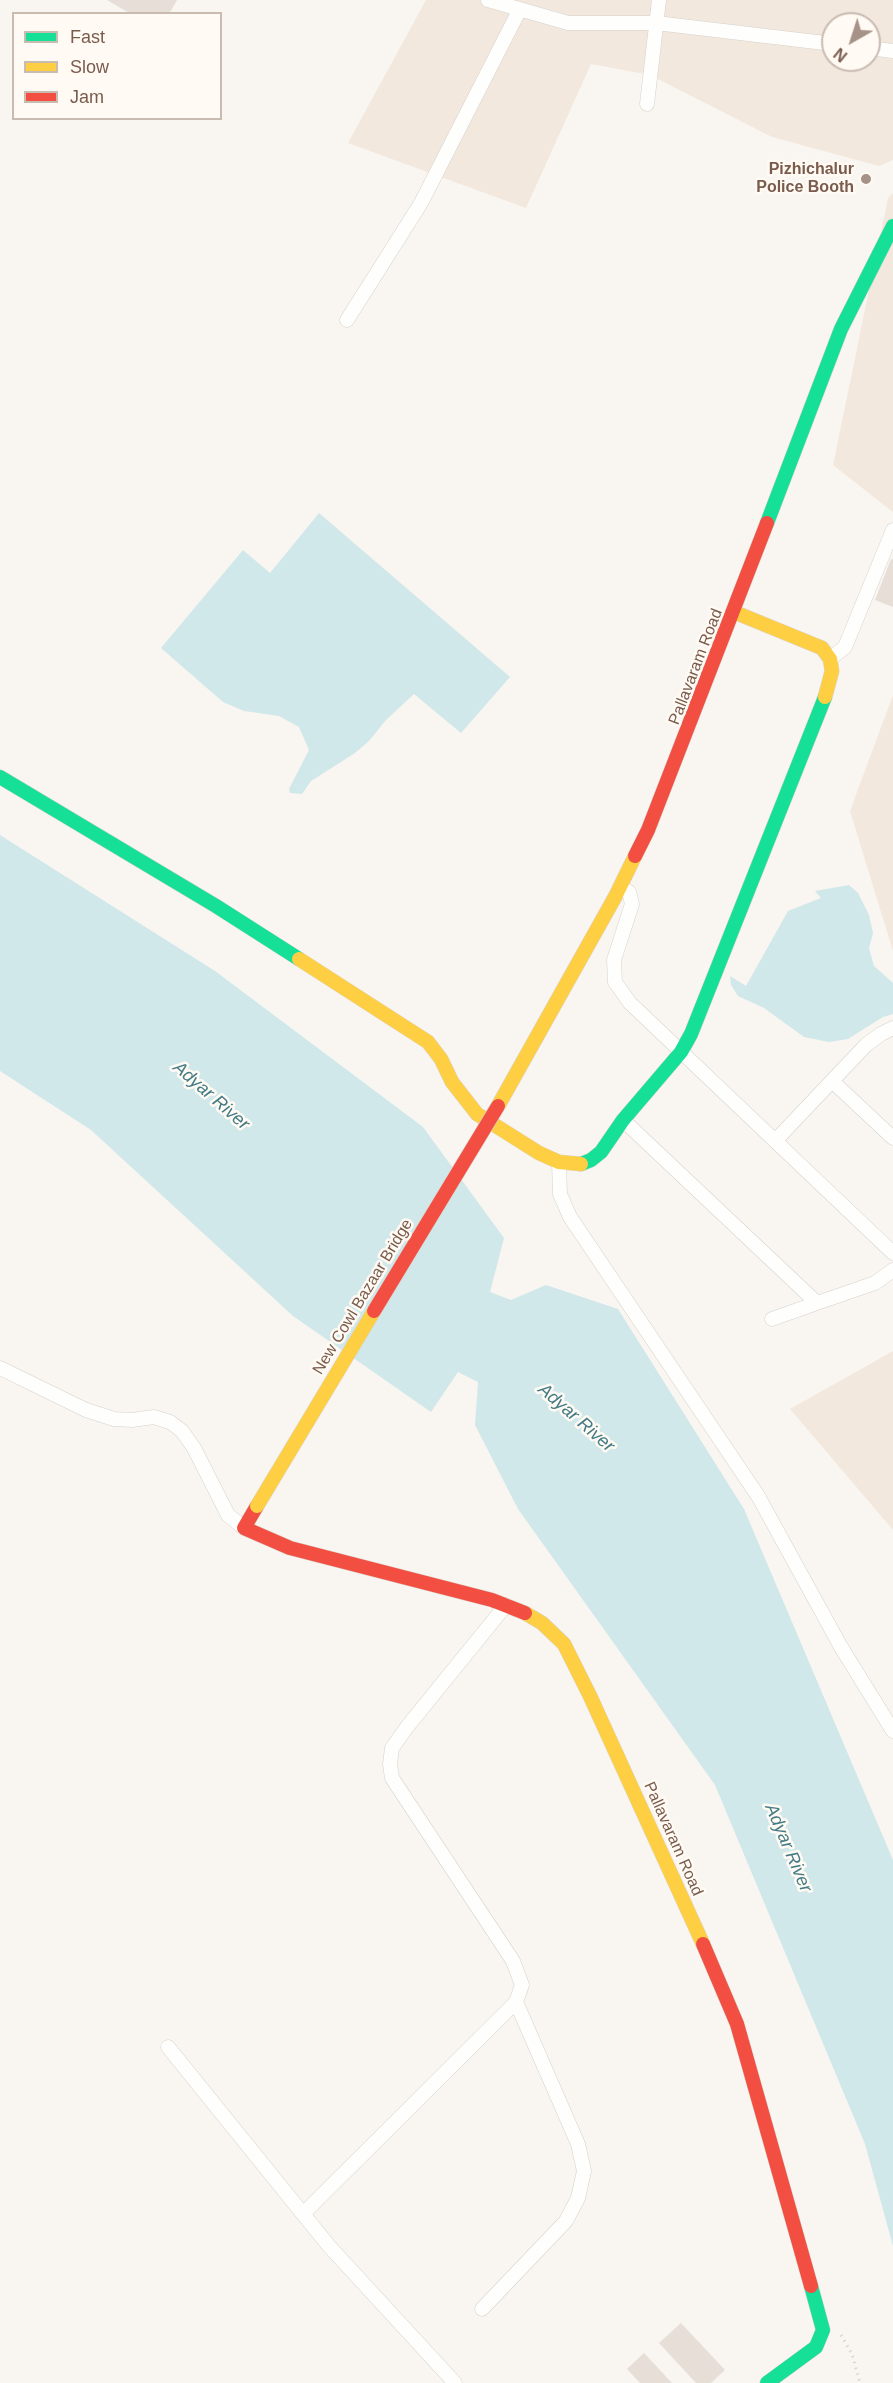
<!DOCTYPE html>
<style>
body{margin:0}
#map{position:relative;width:893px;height:2383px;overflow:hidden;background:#f9f5f0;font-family:Helvetica,sans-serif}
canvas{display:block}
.legend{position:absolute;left:12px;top:12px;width:210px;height:108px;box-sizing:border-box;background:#fffaf3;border:2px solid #cabbb1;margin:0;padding:8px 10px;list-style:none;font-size:18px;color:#7a5c4d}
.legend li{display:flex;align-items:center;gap:12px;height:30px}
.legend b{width:30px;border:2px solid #cabbb1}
.north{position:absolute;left:821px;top:12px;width:60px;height:60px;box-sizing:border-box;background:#fffaf3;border:2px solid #cabbb1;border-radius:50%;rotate:219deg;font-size:16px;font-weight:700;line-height:24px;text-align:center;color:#7a5c4d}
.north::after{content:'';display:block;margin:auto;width:21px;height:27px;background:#a69286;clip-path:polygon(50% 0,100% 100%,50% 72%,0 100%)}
</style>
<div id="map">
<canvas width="893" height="2383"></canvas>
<ul class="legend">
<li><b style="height:8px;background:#16e098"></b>Fast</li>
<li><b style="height:8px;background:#ffcf43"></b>Slow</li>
<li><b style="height:8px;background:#f24e42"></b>Jam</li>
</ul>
<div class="north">N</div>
</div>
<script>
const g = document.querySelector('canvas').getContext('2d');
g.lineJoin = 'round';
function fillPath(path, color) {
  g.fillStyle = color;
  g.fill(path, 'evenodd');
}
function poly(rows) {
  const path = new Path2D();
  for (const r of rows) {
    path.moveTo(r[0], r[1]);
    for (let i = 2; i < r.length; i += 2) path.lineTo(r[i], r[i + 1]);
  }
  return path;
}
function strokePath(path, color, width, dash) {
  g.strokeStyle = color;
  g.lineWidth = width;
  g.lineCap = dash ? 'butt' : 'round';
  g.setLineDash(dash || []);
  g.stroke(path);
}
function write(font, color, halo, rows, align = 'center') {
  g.font = font + ' Helvetica,sans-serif';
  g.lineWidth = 5;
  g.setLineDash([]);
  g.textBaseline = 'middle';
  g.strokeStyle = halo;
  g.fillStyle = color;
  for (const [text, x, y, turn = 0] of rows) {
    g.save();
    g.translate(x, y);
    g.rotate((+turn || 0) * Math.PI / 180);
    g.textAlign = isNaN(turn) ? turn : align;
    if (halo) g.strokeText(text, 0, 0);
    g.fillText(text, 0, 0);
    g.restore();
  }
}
fillPath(poly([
 [426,0,893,0,893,160,879,166,772,137,650,75,591,64,526,208,348,143],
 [833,24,869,24,869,60,833,60],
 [893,193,893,512,833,465,888,198],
 [893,695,893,951,850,811],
 [893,1351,893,1530,790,1409]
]), '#f2e8de');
fillPath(poly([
 [319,513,510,677,461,733,414,694,386,720,369,741,355,753,311,781,302,794,290,793,289,789,309,750,299,727,279,716,244,711,223,702,161,648,243,550,270,573],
 [0,835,215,971,423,1127,504,1238,490,1292,511,1300,546,1285,618,1309,744,1509,893,1860,893,2246,865,2144,715,1785,518,1509,475,1425,478,1382,458,1372,431,1412,293,1316,91,1130,0,1071],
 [849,885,858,893,869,915,873,933,869,948,874,966,893,983,893,1014,883,1017,848,1039,829,1042,804,1037,764,1008,738,996,731,985,730,976,746,986,788,911,821,898,815,891]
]), '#d0e8ea');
fillPath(poly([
 [107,0,177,0,169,14,131,14],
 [891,559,893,559,893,607,875,600],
 [681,2323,725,2370,711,2383,696,2383,659,2343],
 [644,2353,672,2383,640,2383,627,2369]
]), '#e6ded7');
const street = poly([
 [488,0,568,23,656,23,833,44],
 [869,48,893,51],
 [647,104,659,0],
 [347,320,421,203,520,9],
 [830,659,845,647,893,530],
 [620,887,629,892,632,904,614,960,615,982,630,1003,893,1253],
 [832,1081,893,1138],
 [623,1120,817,1303,772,1319],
 [775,1141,866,1045,881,1034,893,1028],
 [559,1162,560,1194,570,1217,758,1496,841,1647,893,1731],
 [817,1303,875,1283,893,1270],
 [0,1368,86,1410,114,1419,132,1420,154,1417,170,1422,182,1431,194,1448,228,1515,244,1528],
 [168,2047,303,2214],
 [482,2309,566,2221,578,2198,584,2171,578,2144,516,2002],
 [455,2383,329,2246,303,2214,516,2002,522,1985,513,1961,392,1778,390,1764,392,1748,407,1727,506,1605]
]);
const fast = poly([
 [767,523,841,329,893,226],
 [0,777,216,906,299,959],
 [581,1164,591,1160,601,1152,623,1120,681,1052,691,1034,825,697],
 [767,2383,816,2347,823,2330,811,2286]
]);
const slow = poly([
 [734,612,822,648,830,659,832,671,825,697],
 [299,959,428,1042,441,1059,452,1082,477,1114,539,1153,559,1162,581,1164],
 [498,1106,615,897,635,856],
 [525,1613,542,1623,564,1644,590,1696,703,1944]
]);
const jam = poly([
 [635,856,648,830,767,523],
 [257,1506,244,1528,290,1548,492,1600,525,1613],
 [703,1944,737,2024,811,2286]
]);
strokePath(street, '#d7d1cb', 15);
strokePath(fast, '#d9d2cb', 15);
strokePath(slow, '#d9d2cb', 15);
strokePath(jam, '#d9d2cb', 15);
strokePath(poly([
 [841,2335,852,2354,860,2383]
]), '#dcd5d0', 3, [1.5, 4.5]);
strokePath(street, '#fefefd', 14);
strokePath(fast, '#16e098', 14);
strokePath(slow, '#ffcf43', 14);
strokePath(jam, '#f24e42', 14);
const slowBridge = poly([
 [257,1506,374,1311]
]);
const jamBridge = poly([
 [374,1311,498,1106]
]);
strokePath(slowBridge, '#d9d2cb', 15, []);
strokePath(jamBridge, '#d9d2cb', 15, []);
strokePath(slowBridge, '#ffcf43', 14);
strokePath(jamBridge, '#f24e42', 14);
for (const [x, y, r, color] of [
 [866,179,6,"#a69286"]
]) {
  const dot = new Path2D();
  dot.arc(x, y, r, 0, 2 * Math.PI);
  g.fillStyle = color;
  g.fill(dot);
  strokePath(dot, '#fffaf3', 2);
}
write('bold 16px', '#7a5c4d', '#fffaf3', [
 ["Pizhichalur",854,170],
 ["Police Booth",854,188]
], 'right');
write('16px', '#7a5c4d', '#fffaf3', [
 ["Pallavaram Road",696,667,-69],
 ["New Cowl Bazaar Bridge",363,1297,-59],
 ["Pallavaram Road",673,1839,66]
]);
write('italic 18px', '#437c86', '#fffaf3', [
 ["Adyar River",211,1096,41],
 ["Adyar River",576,1418,41],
 ["Adyar River",788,1848,67]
]);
</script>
